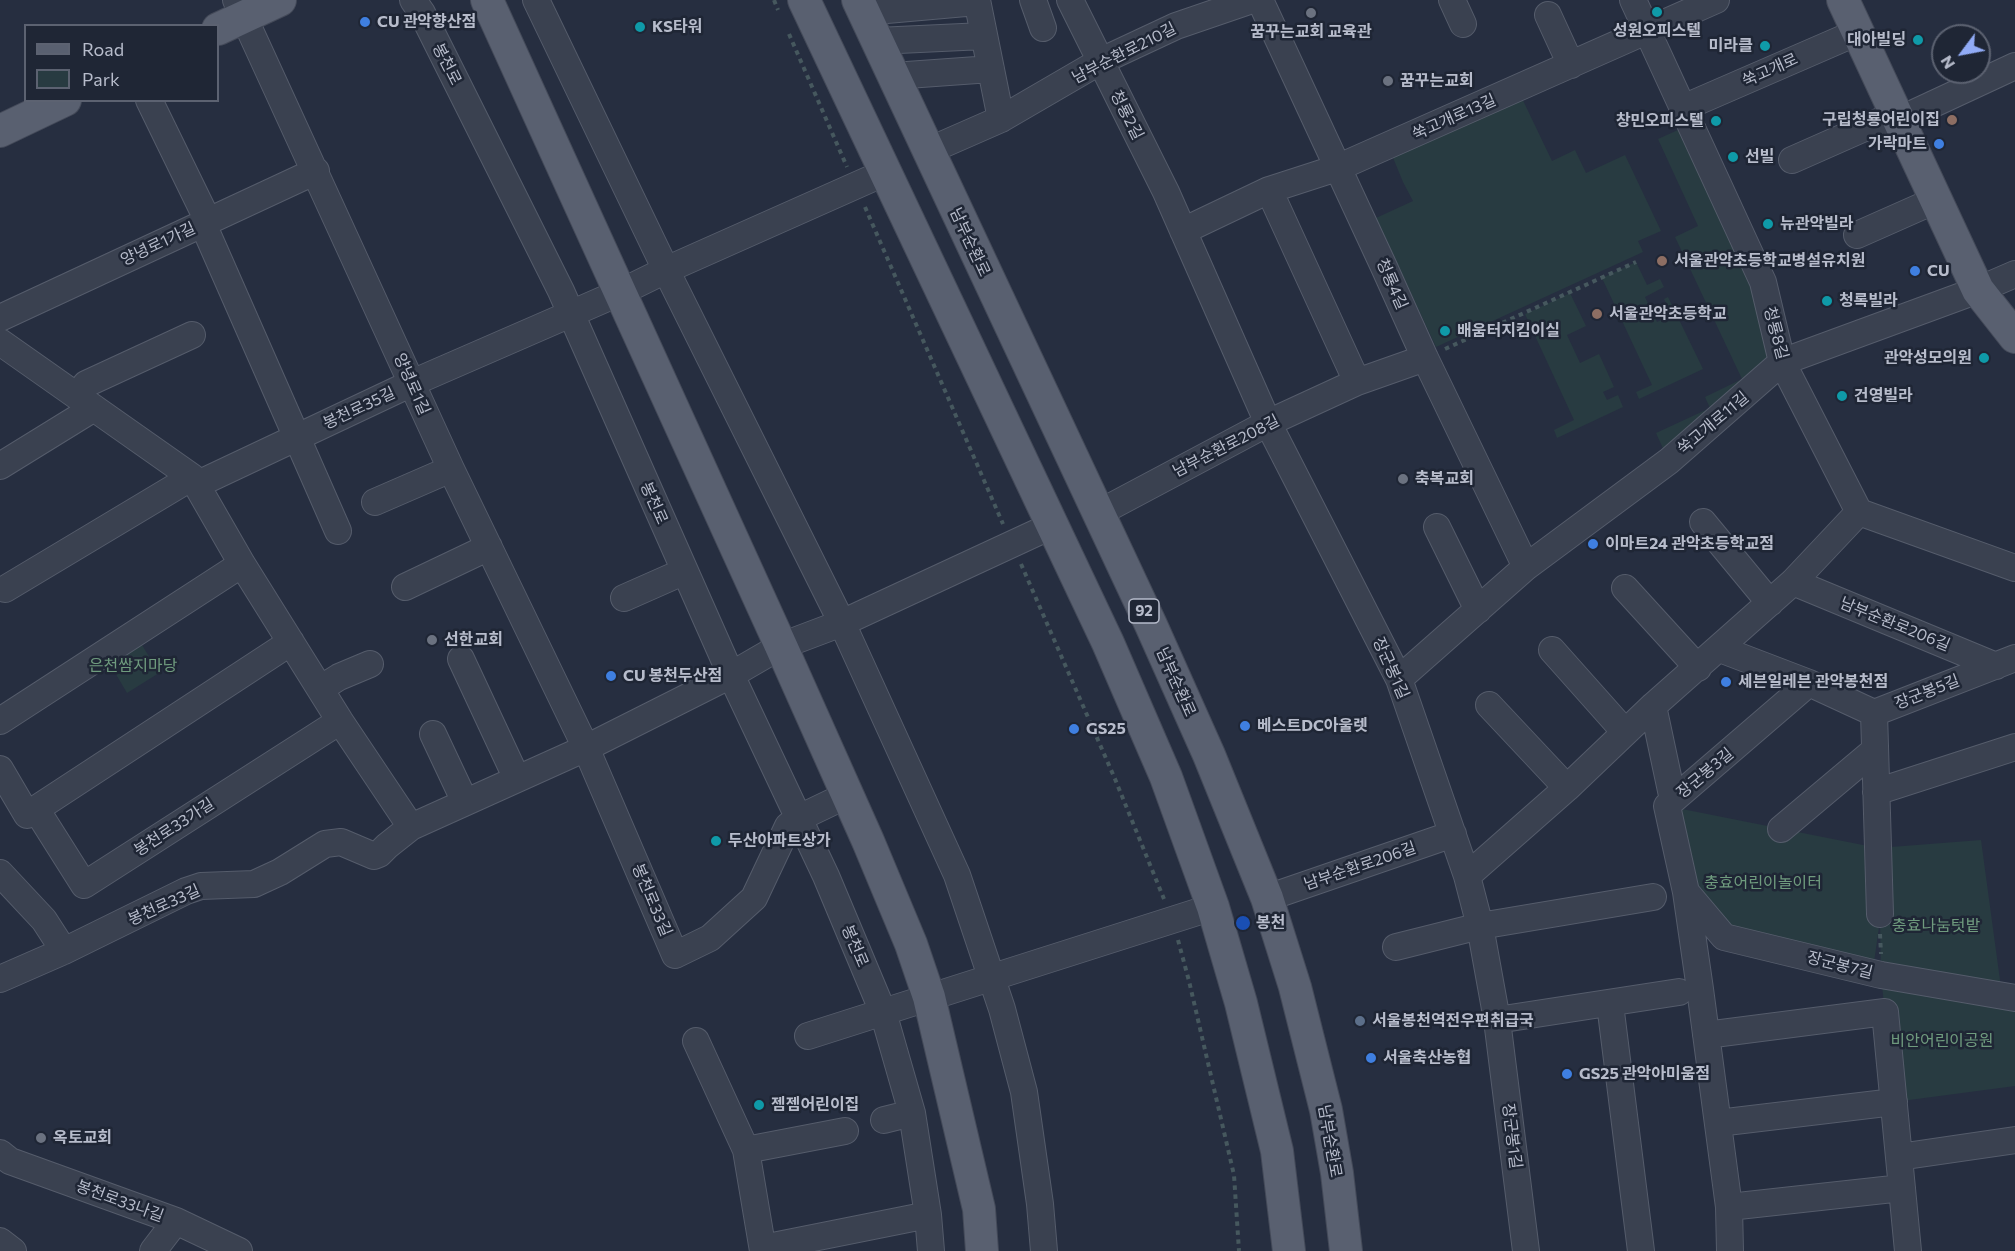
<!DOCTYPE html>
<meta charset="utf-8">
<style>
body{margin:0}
#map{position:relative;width:2015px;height:1251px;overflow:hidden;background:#262e40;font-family:Commissioner,sans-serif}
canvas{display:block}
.legend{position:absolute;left:24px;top:24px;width:195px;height:78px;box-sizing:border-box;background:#1f2635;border:2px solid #5c6271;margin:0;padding:8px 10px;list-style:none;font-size:18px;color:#b7bccb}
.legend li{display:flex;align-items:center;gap:12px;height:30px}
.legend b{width:30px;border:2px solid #5c6271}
.north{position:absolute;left:1931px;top:24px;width:60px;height:60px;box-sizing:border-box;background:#1f2635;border:2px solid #5c6271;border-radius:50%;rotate:238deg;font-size:16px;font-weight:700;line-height:24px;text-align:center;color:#b7bccb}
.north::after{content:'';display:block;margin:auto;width:21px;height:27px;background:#91abf6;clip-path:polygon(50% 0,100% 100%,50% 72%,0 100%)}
</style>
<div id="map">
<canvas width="2015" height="1251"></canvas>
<ul class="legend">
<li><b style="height:8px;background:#596070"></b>Road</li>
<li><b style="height:16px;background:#283b41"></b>Park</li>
</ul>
<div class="north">N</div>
</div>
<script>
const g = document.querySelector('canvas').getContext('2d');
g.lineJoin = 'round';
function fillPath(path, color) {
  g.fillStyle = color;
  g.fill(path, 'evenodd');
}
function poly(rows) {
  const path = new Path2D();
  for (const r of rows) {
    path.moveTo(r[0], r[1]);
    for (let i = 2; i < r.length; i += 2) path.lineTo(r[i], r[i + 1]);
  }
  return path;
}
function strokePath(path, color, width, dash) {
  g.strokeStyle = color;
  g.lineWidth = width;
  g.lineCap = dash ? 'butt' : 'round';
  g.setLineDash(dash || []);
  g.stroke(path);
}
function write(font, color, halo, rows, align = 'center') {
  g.font = font + ' Commissioner,"Noto Sans KR",sans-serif';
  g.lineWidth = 5;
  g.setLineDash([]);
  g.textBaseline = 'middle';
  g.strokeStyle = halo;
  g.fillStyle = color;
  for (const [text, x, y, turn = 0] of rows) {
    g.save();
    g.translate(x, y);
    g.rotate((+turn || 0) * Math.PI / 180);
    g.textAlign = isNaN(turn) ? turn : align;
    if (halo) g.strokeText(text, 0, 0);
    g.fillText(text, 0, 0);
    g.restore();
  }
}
fillPath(poly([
 [1518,90,1552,161,1575,150,1586,173,1625,155,1661,231,1638,241,1643,252,1436,347,1376,218,1413,201,1403,182,1389,148],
 [1689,125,1793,353,1666,455,1656,433,1710,408,1705,397,1742,379,1675,237,1698,226,1658,139],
 [1636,262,1647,285,1660,279,1664,287,1645,297,1657,322,1672,315,1664,299,1668,297,1703,369,1639,399,1636,392,1652,385,1602,278],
 [1570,293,1586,326,1567,335,1580,363,1599,354,1614,387,1603,392,1607,400,1618,395,1623,407,1557,438,1554,430,1574,420,1525,314],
 [139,640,159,673,127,693,107,659],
 [1667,806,1878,848,1981,840,2002,995,2015,998,2015,1086,1894,1102,1881,975,1880,920,1874,962,1729,934,1691,889]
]), '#283b41');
const minor = poly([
 [236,0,451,469,586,748,675,955,710,938,754,898,788,826,797,819,847,795],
 [413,0,422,13,561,291,731,675,826,876,883,1012,912,1113,928,1215,931,1251],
 [536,0,666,270,842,623,957,875,1002,1009,1024,1092,1040,1204,1044,1251],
 [977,0,1001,119],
 [1033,0,1043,28],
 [1070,0,1166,192,1268,423,1399,679,1467,876,1480,926,1497,1020,1526,1251],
 [1260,0,1384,267,1425,358,1526,567],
 [1452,0,1463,24],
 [1633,0,1763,282,1782,362,1859,512,2015,568],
 [864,12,977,2],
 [1548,15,1571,65],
 [877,41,984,36],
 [893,76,991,69],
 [149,100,208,221],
 [1683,108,1858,32],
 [1899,120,2015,66],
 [928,151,1001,119,1099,62,1176,26,1252,0],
 [1792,160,1896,114],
 [1269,190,1357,382],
 [203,224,338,531],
 [1183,231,1269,190,1337,168,1716,0],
 [1857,235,1936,200],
 [0,318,316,171],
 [0,342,192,477,242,564,340,721,411,827],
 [77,396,86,384,192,335],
 [0,466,94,408],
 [196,485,412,383,621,292,666,270,884,173],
 [375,502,451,469],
 [1097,514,1268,423,1357,382,1425,358],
 [1703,522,1770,603],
 [1437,527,1478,610],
 [1793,582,1996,666],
 [405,587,489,547],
 [1625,588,1698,668],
 [5,589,192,477],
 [624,598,685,571],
 [291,642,36,809,84,885,340,721],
 [1720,649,1809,683,1874,713],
 [1552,650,1625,732],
 [461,659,517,779],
 [1399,679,1526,567,1669,461,1782,362,1978,290,2015,274],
 [320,689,339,677,370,664],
 [1489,705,1567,788],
 [1653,706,1673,800,1809,683],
 [0,721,242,564],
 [433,734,465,802],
 [0,769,27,815,36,809],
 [1876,792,2015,747],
 [1667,806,1686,892,1700,989,1729,1207,1730,1251],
 [1781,829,1875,750],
 [0,873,44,920,64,951],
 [1467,876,1567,788,1653,706,1793,582,1859,512],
 [1686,892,1724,937,1881,975,2015,998],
 [1267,898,1453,834],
 [1880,914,1874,713,2015,658],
 [1396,947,1480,926,1653,897],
 [0,979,64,951,186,891,201,886,254,884,280,872,325,844,341,842,374,856,379,854,387,846,411,827,586,748,731,675,781,646,842,623,1051,526],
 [1610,1004,1641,1251],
 [1497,1020,1679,992],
 [1706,1035,1885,1012,1908,1251],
 [808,1036,1213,907],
 [696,1041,746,1150,763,1251],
 [884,1120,912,1113],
 [1718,1123,1894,1102],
 [746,1150,845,1131],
 [0,1153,10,1161,176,1221,239,1251],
 [1899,1157,2015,1140],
 [1729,1207,1902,1188],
 [0,1241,13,1251],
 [763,1248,928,1215],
 [153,1251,176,1221]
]);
const major = poly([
 [487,0,781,646,868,841,911,944,929,997,979,1209,982,1251],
 [804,0,1108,643,1166,777,1213,907,1241,1003,1277,1151,1289,1251],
 [858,0,1151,625,1209,755,1267,898,1295,987,1326,1110,1337,1173,1346,1251],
 [1843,0,1978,290,2015,337],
 [218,29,280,0],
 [0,131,65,100]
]);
strokePath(minor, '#555c6b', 28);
strokePath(major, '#444a59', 34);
strokePath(poly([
 [774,0,778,10],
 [789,34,847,167],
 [865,207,1003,524],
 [1445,349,1636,262],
 [1021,564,1115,779,1164,899],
 [1880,934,1881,954],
 [1178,940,1189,981,1234,1175,1239,1251]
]), '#46585e', 4, [4.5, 4.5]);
strokePath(minor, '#3a4150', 26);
strokePath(major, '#596070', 32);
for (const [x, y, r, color] of [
 [1657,12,6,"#0f9aa8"],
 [1311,13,6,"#6b7280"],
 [365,22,6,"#3f7fe0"],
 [640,27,6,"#0f9aa8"],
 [1918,40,6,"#0f9aa8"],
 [1765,46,6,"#0f9aa8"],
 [1388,81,6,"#6b7280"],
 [1952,120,6,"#8d6e63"],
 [1716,121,6,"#0f9aa8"],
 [1939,144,6,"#3f7fe0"],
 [1733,157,6,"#0f9aa8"],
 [1768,224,6,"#0f9aa8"],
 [1662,261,6,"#8d6e63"],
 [1915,271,6,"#3f7fe0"],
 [1827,301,6,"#0f9aa8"],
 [1597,314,6,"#8d6e63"],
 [1445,331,6,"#0f9aa8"],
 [1984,358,6,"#0f9aa8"],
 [1842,396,6,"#0f9aa8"],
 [1403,479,6,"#6b7280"],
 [1593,544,6,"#3f7fe0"],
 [432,640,6,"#6b7280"],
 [611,676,6,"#3f7fe0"],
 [1726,682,6,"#3f7fe0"],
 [1245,726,6,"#3f7fe0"],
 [1074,729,6,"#3f7fe0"],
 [716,841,6,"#0f9aa8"],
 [1243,923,8,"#1a4fb4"],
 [1360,1021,6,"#5c6f8a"],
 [1371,1058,6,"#3f7fe0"],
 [1567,1074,6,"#3f7fe0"],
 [759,1105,6,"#0f9aa8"],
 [41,1138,6,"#6b7280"]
]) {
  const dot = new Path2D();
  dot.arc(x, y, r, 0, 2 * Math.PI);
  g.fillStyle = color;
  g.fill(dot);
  strokePath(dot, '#1f2635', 2);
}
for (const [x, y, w] of [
 [1144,611,30]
]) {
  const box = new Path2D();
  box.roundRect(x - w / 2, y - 12, w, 24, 4.5);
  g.fillStyle = '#1f2635';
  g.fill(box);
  strokePath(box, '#b7bccb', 1.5);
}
write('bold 15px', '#b7bccb', null, [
 ["92",1144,611]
]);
write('bold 16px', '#b7bccb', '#1f2635', [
 ["CU 관악향산점",377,22],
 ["KS타워",652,27],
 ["성원오피스텔",1657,31,"center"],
 ["꿈꾸는교회 교육관",1311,32,"center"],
 ["대아빌딩",1906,40,"right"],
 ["미라클",1753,46,"right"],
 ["꿈꾸는교회",1400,81],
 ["구립청룡어린이집",1940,120,"right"],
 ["창민오피스텔",1704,121,"right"],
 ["가락마트",1927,144,"right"],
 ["선빌",1745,157],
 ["뉴관악빌라",1780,224],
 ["서울관악초등학교병설유치원",1674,261],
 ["CU",1927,271],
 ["청록빌라",1839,301],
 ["서울관악초등학교",1609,314],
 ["배움터지킴이실",1457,331],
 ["관악성모의원",1972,358,"right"],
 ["건영빌라",1854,396],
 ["축복교회",1415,479],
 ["이마트24 관악초등학교점",1605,544],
 ["선한교회",444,640],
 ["CU 봉천두산점",623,676],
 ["세븐일레븐 관악봉천점",1738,682],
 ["베스트DC아울렛",1257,726],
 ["GS25",1086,729],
 ["두산아파트상가",728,841],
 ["봉천",1256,923],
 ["서울봉천역전우편취급국",1372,1021],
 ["서울축산농협",1383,1058],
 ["GS25 관악아미움점",1579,1074],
 ["젬젬어린이집",771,1105],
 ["옥토교회",53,1138]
], 'left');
write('16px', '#b7bccb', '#1f2635', [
 ["남부순환로210길",1124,53,-27],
 ["봉천로",447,64,63],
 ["쑥고개로",1770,70,-24],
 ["청룡2길",1127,115,63],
 ["쑥고개로13길",1454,117,-24],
 ["남부순환로",970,242,65],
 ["양녕로1가길",158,244,-25],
 ["청룡4길",1392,284,66],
 ["청룡8길",1776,333,75],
 ["양녕로1길",412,384,66],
 ["봉천로35길",359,408,-25],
 ["쑥고개로11길",1713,423,-40],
 ["남부순환로208길",1226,446,-27],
 ["봉천로",654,503,66],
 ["남부순환로206길",1895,624,22],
 ["장군봉1길",1391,668,66],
 ["남부순환로",1176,682,66],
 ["장군봉5길",1927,692,-21],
 ["장군봉3길",1705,773,-40],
 ["봉천로33가길",174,827,-33],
 ["남부순환로206길",1360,866,-19],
 ["봉천로33길",652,900,67],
 ["봉천로33길",164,905,-24],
 ["봉천로",855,946,67],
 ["장군봉7길",1840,965,14],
 ["장군봉1길",1512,1136,83],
 ["남부순환로",1330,1141,80],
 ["봉천로33나길",120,1201,20]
]);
write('16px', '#6f9b7e', '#1f2635', [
 ["은천쌈지마당",133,666],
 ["충효어린이놀이터",1763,883],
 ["충효나눔텃밭",1936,926],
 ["비안어린이공원",1942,1041]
]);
</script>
